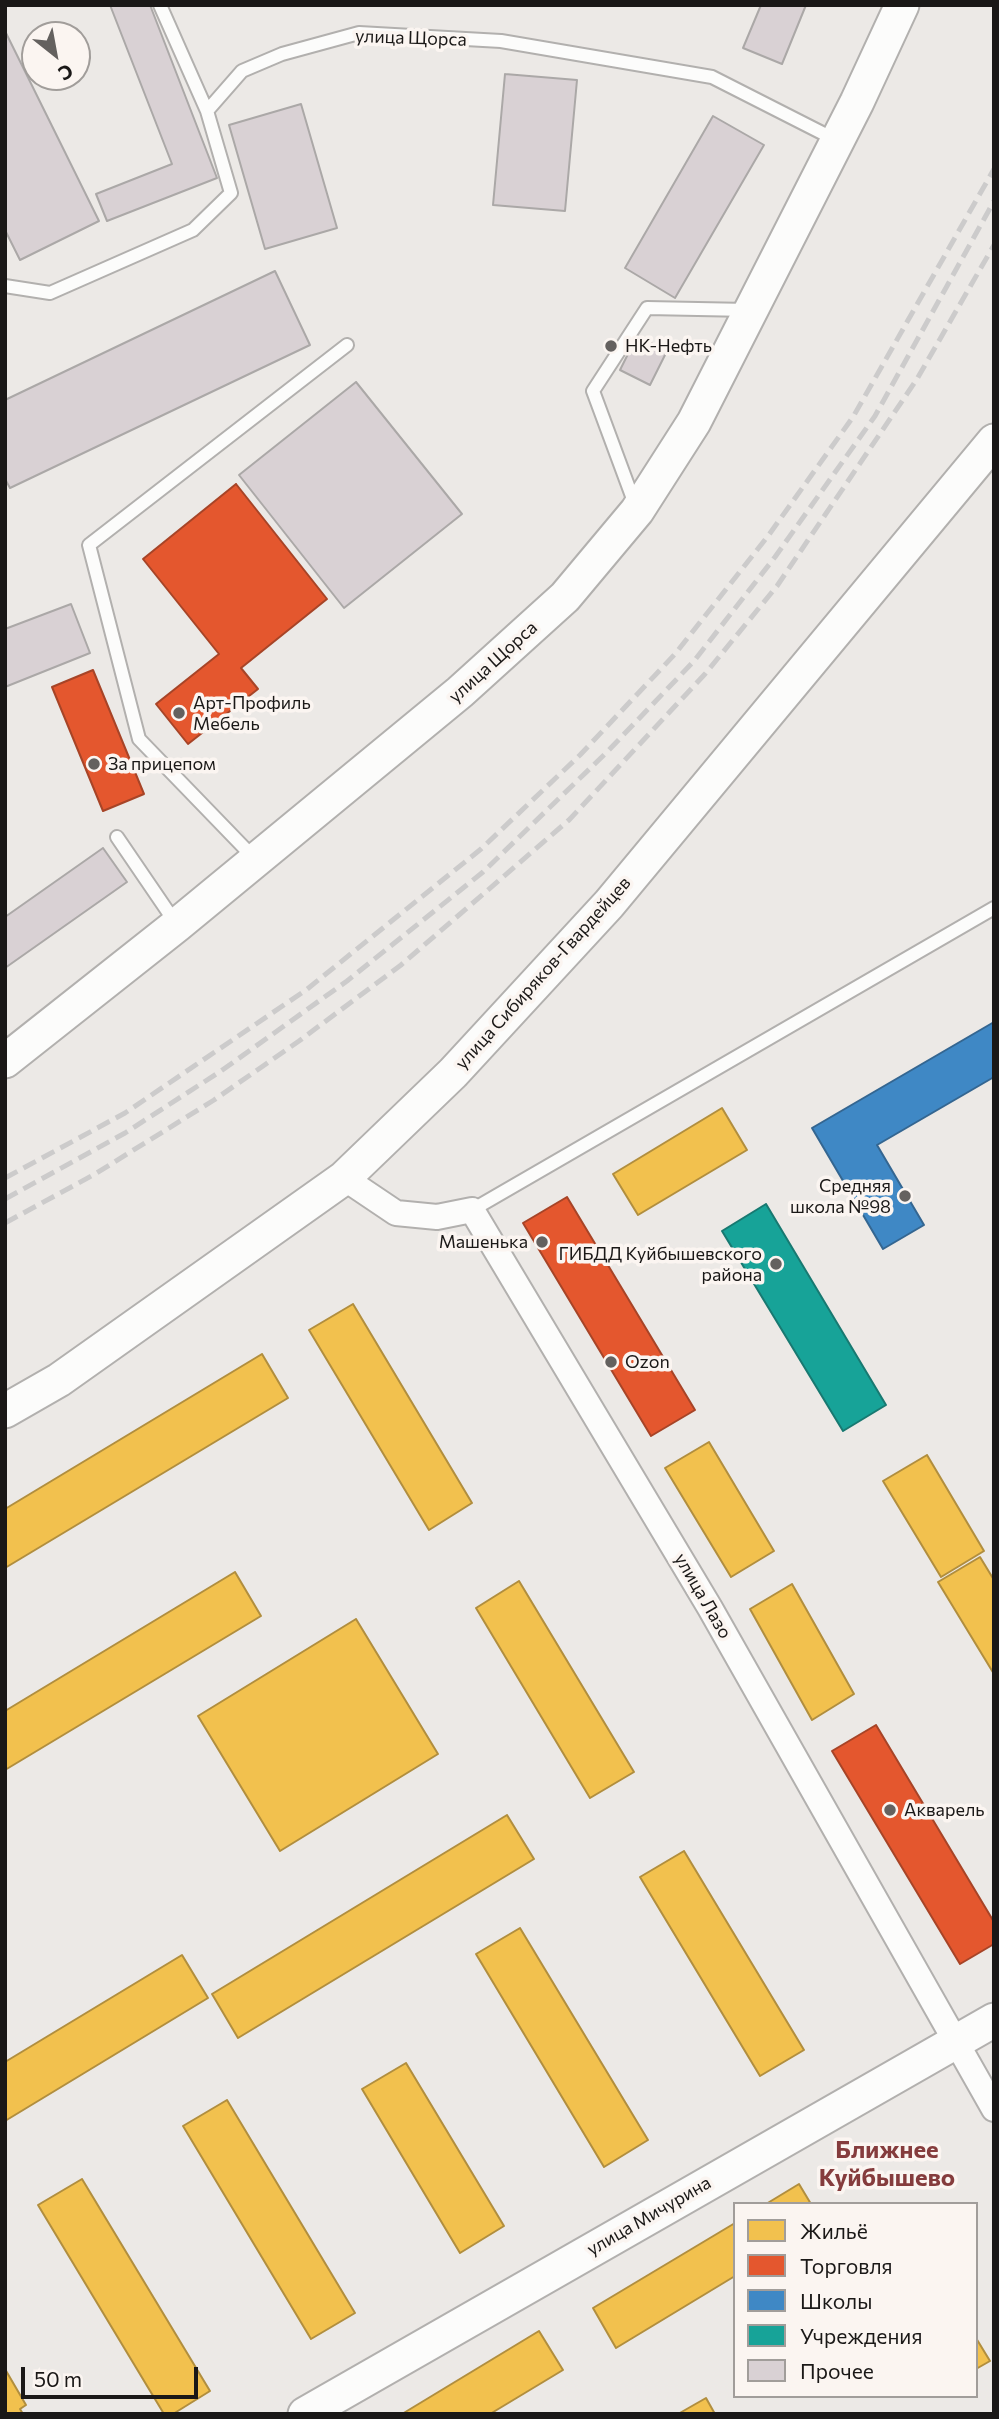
<!DOCTYPE html>
<meta charset="utf-8">
<style>
body{margin:0}
#map{position:relative;width:999px;height:2419px;overflow:hidden;background:#ece9e6;font-family:Commissioner,sans-serif}
canvas{display:block}
.frame{position:absolute;inset:0;border:7px solid #1a1817;pointer-events:none}
.legend{position:absolute;left:733px;top:2202px;width:245px;height:196px;box-sizing:border-box;background:#fbf5f1;border:2px solid #a19d9a;margin:0;padding:9px 12px;list-style:none;font-size:21px;color:#1a1817}
.legend li{display:flex;align-items:center;gap:14px;height:35px}
.legend b{width:35px;border:2px solid #a19d9a}
.north{position:absolute;left:21px;top:21px;width:70px;height:70px;box-sizing:border-box;background:#fbf5f1;border:2px solid #a19d9a;border-radius:50%;rotate:149deg;font-size:19px;font-weight:700;line-height:28px;text-align:center;color:#1a1817}
.north::after{content:'';display:block;margin:auto;width:24px;height:32px;background:#64615f;clip-path:polygon(50% 0,100% 100%,50% 72%,0 100%)}
.scale{position:absolute;left:21px;top:2367px;width:177px;height:32px;box-sizing:border-box;border:4px solid #1a1817;border-top:0;padding-left:9px;font-size:21px;line-height:24px;white-space:nowrap;color:#1a1817;-webkit-text-stroke:5px #fbf5f1;paint-order:stroke}
</style>
<div id="map">
<canvas width="999" height="2419"></canvas>
<div class="frame"></div>
<ul class="legend">
<li><b style="height:19px;background:#f2c14e"></b>Жильё</li>
<li><b style="height:19px;background:#e4572e"></b>Торговля</li>
<li><b style="height:19px;background:#3f88c5"></b>Школы</li>
<li><b style="height:19px;background:#17a398"></b>Учреждения</li>
<li><b style="height:19px;background:#d9d1d4"></b>Прочее</li>
</ul>
<div class="north">С</div>
<div class="scale">50 m</div>
</div>
<script>
const g = document.querySelector('canvas').getContext('2d');
g.lineJoin = 'round';
function fillPath(path, color) {
  g.fillStyle = color;
  g.fill(path, 'evenodd');
}
function poly(rows) {
  const path = new Path2D();
  for (const r of rows) {
    path.moveTo(r[0], r[1]);
    for (let i = 2; i < r.length; i += 2) path.lineTo(r[i], r[i + 1]);
  }
  return path;
}
function strokePath(path, color, width, dash) {
  g.strokeStyle = color;
  g.lineWidth = width;
  g.lineCap = dash ? 'butt' : 'round';
  g.setLineDash(dash || []);
  g.stroke(path);
}
function write(font, color, halo, rows, align = 'center') {
  g.font = font + ' Commissioner,sans-serif';
  g.lineWidth = 7;
  g.setLineDash([]);
  g.textBaseline = 'middle';
  g.strokeStyle = halo;
  g.fillStyle = color;
  for (const [text, x, y, turn = 0] of rows) {
    g.save();
    g.translate(x, y);
    g.rotate((+turn || 0) * Math.PI / 180);
    g.textAlign = isNaN(turn) ? turn : align;
    if (halo) g.strokeText(text, 0, 0);
    g.fillText(text, 0, 0);
    g.restore();
  }
}
const homes = poly([
 [722,1108,747,1150,638,1215,613,1174,722,1108],
 [353,1304,472,1503,429,1530,309,1330,353,1304],
 [262,1354,288,1398,5,1568,5,1509,262,1354],
 [709,1442,774,1551,731,1577,665,1468,709,1442],
 [927,1455,984,1551,941,1577,883,1481,927,1455],
 [980,1557,994,1580,994,1674,938,1582,980,1557],
 [235,1572,261,1616,5,1770,5,1711,235,1572],
 [519,1581,634,1772,590,1798,476,1608,519,1581],
 [792,1584,854,1694,812,1720,750,1609,792,1584],
 [356,1619,438,1754,280,1851,198,1716,356,1619],
 [507,1815,534,1859,238,2038,212,1994,507,1815],
 [684,1851,804,2050,760,2076,640,1877,684,1851],
 [520,1928,648,2140,604,2167,476,1954,520,1928],
 [182,1955,208,1998,5,2121,5,2062,182,1955],
 [406,2063,504,2226,460,2253,362,2089,406,2063],
 [227,2100,355,2313,311,2339,183,2126,227,2100],
 [82,2179,210,2391,173,2414,164,2414,38,2205,82,2179],
 [799,2184,811,2204,766,2204,799,2184],
 [735,2223,735,2276,616,2348,593,2308,735,2223],
 [539,2331,563,2370,490,2414,402,2414,539,2331],
 [976,2338,990,2361,976,2369,976,2338],
 [5,2369,26,2405,20,2409,23,2414,5,2414,5,2369],
 [706,2398,715,2414,678,2414,706,2398]
]);
fillPath(homes, '#f2c14e');
strokePath(homes, '#b18e3e', 2);
const shops = poly([
 [236,484,327,599,241,668,258,689,188,744,156,704,219,654,143,559,236,484],
 [93,670,144,794,103,811,52,687,93,670],
 [567,1197,695,1410,651,1436,523,1223,567,1197],
 [876,1725,994,1922,994,1944,960,1964,832,1751,876,1725]
]);
fillPath(shops, '#e4572e');
strokePath(shops, '#a74427', 2);
const schools = poly([
 [994,1022,994,1077,877,1145,924,1225,883,1249,812,1128,994,1022]
]);
fillPath(schools, '#3f88c5');
strokePath(schools, '#346691', 2);
const public = poly([
 [766,1204,886,1405,843,1431,722,1231,766,1204]
]);
fillPath(public, '#17a398');
strokePath(public, '#187971', 2);
const building = poly([
 [110,5,150,5,217,178,107,221,96,194,172,164,110,5],
 [761,5,806,5,782,64,743,48,761,5],
 [5,31,99,221,20,260,5,230,5,31],
 [505,74,577,80,565,211,493,205,505,74],
 [301,104,337,228,265,249,229,125,301,104],
 [713,116,764,145,675,298,625,268,713,116],
 [275,271,310,345,10,488,5,479,5,400,275,271],
 [637,336,667,351,650,385,620,370,637,336],
 [356,382,462,514,344,608,239,475,356,382],
 [71,604,90,653,5,687,5,629,71,604],
 [103,848,127,882,5,968,5,917,103,848]
]);
fillPath(building, '#d9d1d4');
strokePath(building, '#aba8a7', 2);
const lane = poly([
 [160,5,207,111],
 [5,286,50,293,193,230,231,193,207,111,242,71,282,54,359,33,501,41,712,77,836,140],
 [636,507,593,391,647,308,749,310],
 [117,837,177,925],
 [256,860,139,739,89,545,347,345],
 [472,1210,994,908]
]);
const street = poly([
 [344,1178,396,1213,437,1217,472,1210,710,1608,994,2109]
]);
const secondary = poly([
 [5,1061,177,925,460,692,565,597,637,511,694,422,857,102,902,5],
 [5,1411,59,1380,344,1178,453,1073,609,904,994,441],
 [305,2414,994,2020]
]);
strokePath(lane, '#b2b0ae', 16);
strokePath(street, '#b2b0ae', 28);
strokePath(secondary, '#b2b0ae', 37);
strokePath(lane, '#fcfcfb', 12);
strokePath(street, '#fcfcfb', 24);
strokePath(secondary, '#fcfcfb', 33);
strokePath(poly([
 [5,1178,125,1113,306,990,481,849,580,755,675,654,768,536,853,417,994,169],
 [5,1199,125,1133,221,1071,347,981,483,872,607,752,694,661,775,557,875,416,994,201],
 [5,1223,95,1174,214,1100,299,1041,401,965,569,820,705,674,777,586,917,379,994,245]
]), '#cccbcb', 5, [14, 7]);
for (const [x, y, r, color] of [
 [611,346,7,"#64615f"],
 [179,713,7,"#64615f"],
 [94,764,7,"#64615f"],
 [905,1196,7,"#64615f"],
 [542,1242,7,"#64615f"],
 [776,1264,7,"#64615f"],
 [611,1362,7,"#64615f"],
 [890,1810,7,"#64615f"]
]) {
  const dot = new Path2D();
  dot.arc(x, y, r, 0, 2 * Math.PI);
  g.fillStyle = color;
  g.fill(dot);
  strokePath(dot, '#fbf5f1', 2.5);
}
write('18px', '#1a1817', '#fbf5f1', [
 ["улица Щорса",411,38,2],
 ["улица Щорса",493,662,-42],
 ["улица Сибиряков-Гвардейцев",543,973,-48],
 ["улица Лазо",703,1596,60],
 ["улица Мичурина",649,2216,-30]
]);
write('18px', '#1a1817', '#fbf5f1', [
 ["НК-Нефть",625,346],
 ["Арт-Профиль",193,703],
 ["Мебель",193,724],
 ["За прицепом",108,764],
 ["Средняя",891,1186,"right"],
 ["школа №98",891,1207,"right"],
 ["Машенька",528,1242,"right"],
 ["ГИБДД Куйбышевского",762,1254,"right"],
 ["района",762,1275,"right"],
 ["Ozon",625,1362],
 ["Акварель",904,1810]
], 'left');
write('bold 24px', '#853c3d', '#fbf5f1', [
 ["Ближнее",887,2150],
 ["Куйбышево",887,2178]
]);
</script>
